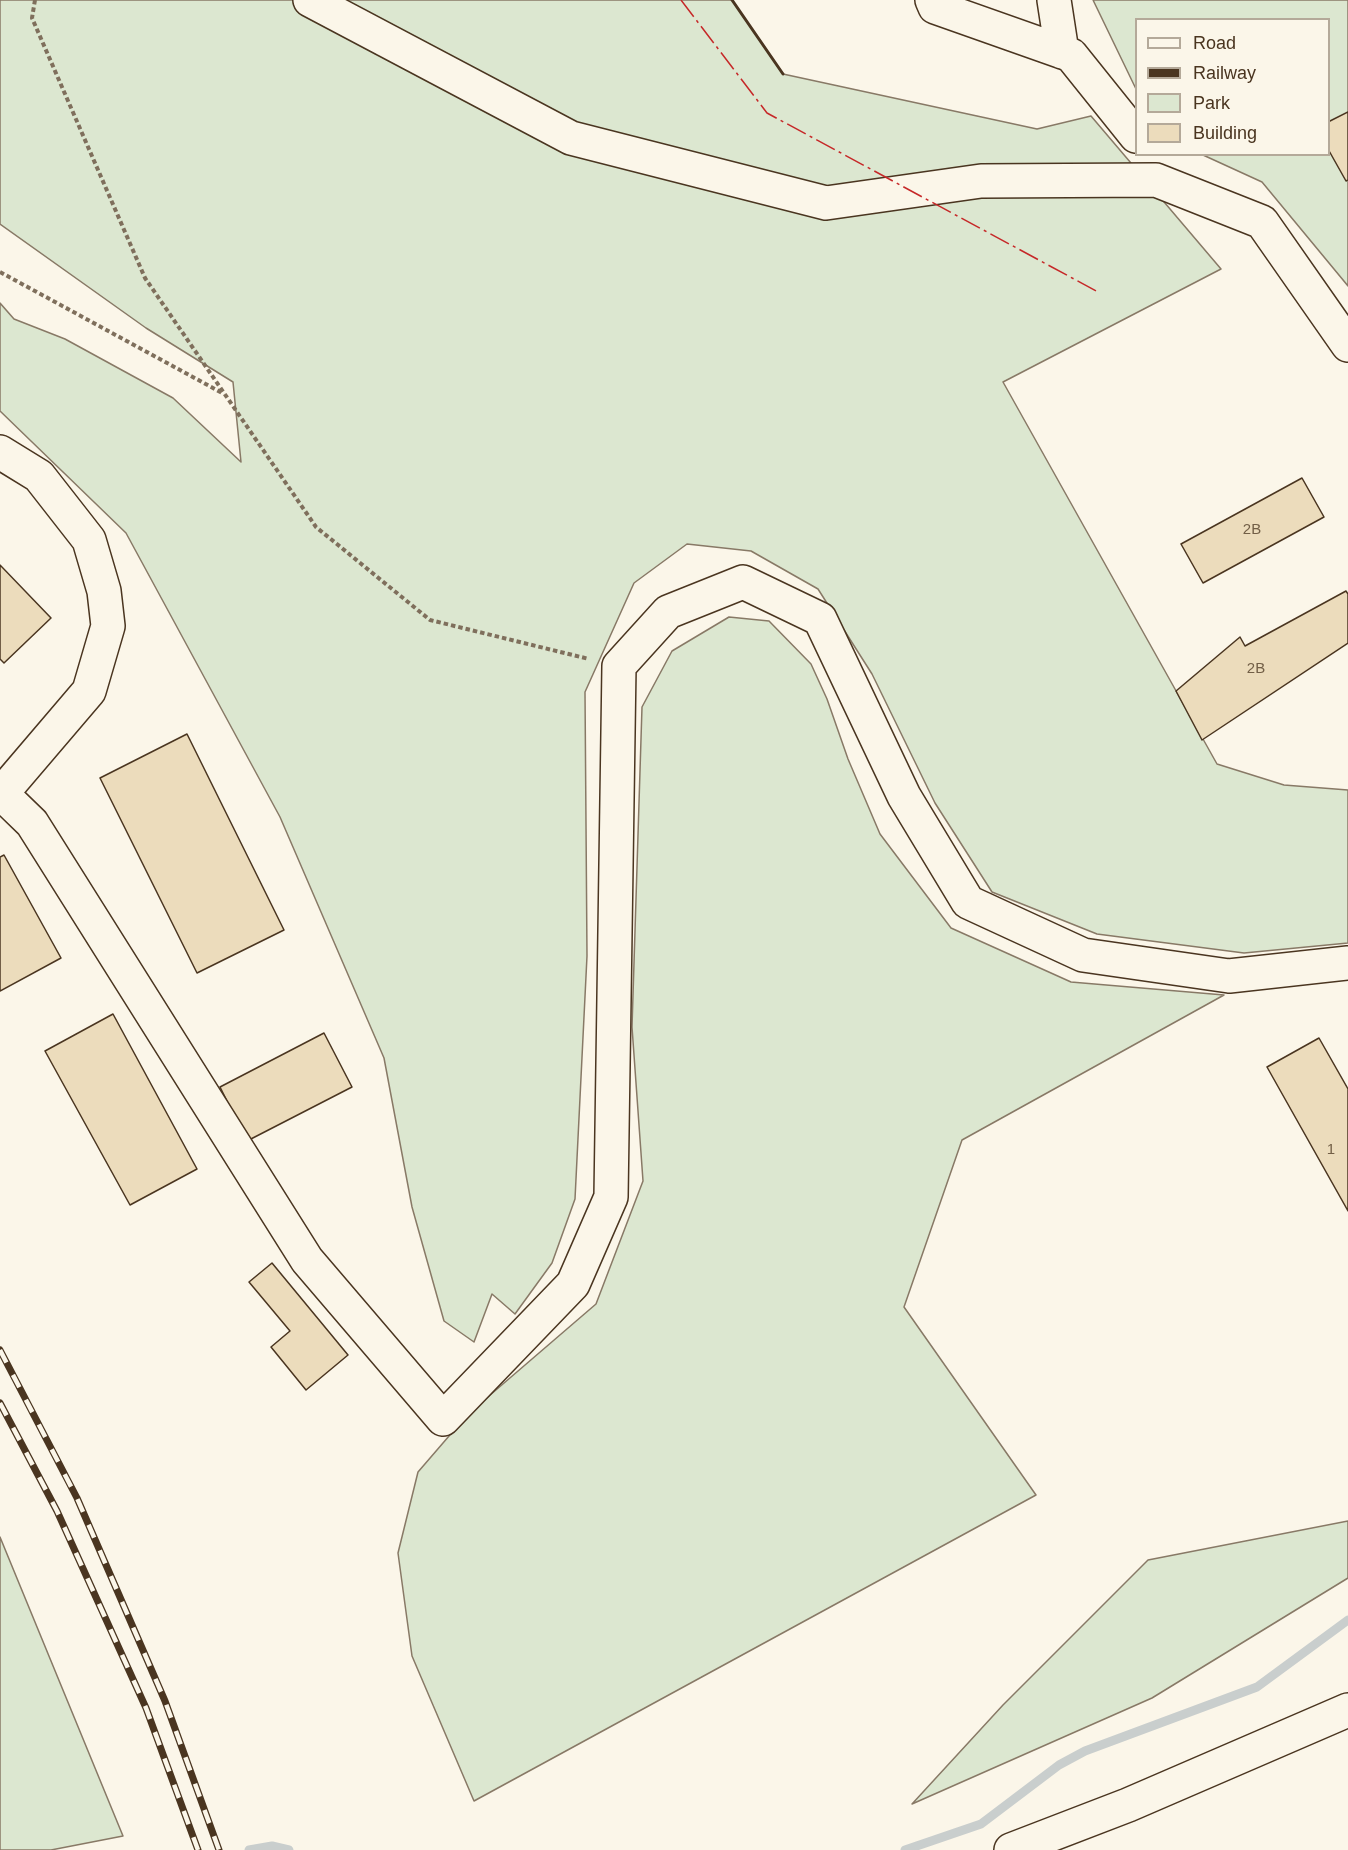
<!DOCTYPE html>
<meta charset="utf-8">
<style>
body{margin:0}
#map{position:relative;width:1348px;height:1850px;overflow:hidden;background:#fbf6e9;font-family:Arial,sans-serif}
canvas{display:block}
.legend{position:absolute;left:1135px;top:18px;width:195px;height:138px;box-sizing:border-box;background:#fbf6e9;border:2px solid #b4a999;margin:0;padding:8px 10px;list-style:none;font-size:18px;color:#4a3520}
.legend li{display:flex;align-items:center;gap:12px;height:30px}
.legend b{width:30px;border:2px solid #b4a999}
</style>
<div id="map">
<canvas width="1348" height="1850"></canvas>
<ul class="legend">
<li><b style="height:8px;background:#fbf6e9"></b>Road</li>
<li><b style="height:8px;background:#4a3520"></b>Railway</li>
<li><b style="height:16px;background:#dce7d0"></b>Park</li>
<li><b style="height:16px;background:#ecdcbc"></b>Building</li>
</ul>
</div>
<script>
const g = document.querySelector('canvas').getContext('2d');
g.lineJoin = 'round';
function fillPath(path, color) {
  g.fillStyle = color;
  g.fill(path, 'evenodd');
}
function poly(rows) {
  const path = new Path2D();
  for (const r of rows) {
    path.moveTo(r[0], r[1]);
    for (let i = 2; i < r.length; i += 2) path.lineTo(r[i], r[i + 1]);
  }
  return path;
}
function strokePath(path, color, width, dash) {
  g.strokeStyle = color;
  g.lineWidth = width;
  g.lineCap = dash ? 'butt' : 'round';
  g.setLineDash(dash || []);
  g.stroke(path);
}
function write(font, color, halo, rows, align = 'center') {
  g.font = font + ' Arial,sans-serif';
  g.lineWidth = 4.5;
  g.setLineDash([]);
  g.textBaseline = 'middle';
  g.strokeStyle = halo;
  g.fillStyle = color;
  for (const [text, x, y, turn = 0] of rows) {
    g.save();
    g.translate(x, y);
    g.rotate((+turn || 0) * Math.PI / 180);
    g.textAlign = isNaN(turn) ? turn : align;
    if (halo) g.strokeText(text, 0, 0);
    g.fillText(text, 0, 0);
    g.restore();
  }
}
const green = poly([
 [0,0,732,0,783,74,1037,129,1091,116,1221,269,1003,382,1217,764,1284,785,1348,790,1348,943,1244,953,1097,934,992,892,935,803,872,674,818,589,751,551,687,544,634,583,585,692,587,956,575,1199,552,1263,515,1314,492,1294,474,1342,444,1321,412,1207,384,1058,280,817,126,533,0,411,0,303,14,319,65,339,173,398,241,462,233,382,146,328,0,224,0,0],
 [1093,0,1348,0,1348,286,1262,182,1203,155,1328,154,1328,20,1136,20,1136,89,1093,0],
 [729,617,769,621,811,664,827,699,848,759,880,834,951,928,1071,982,1224,995,962,1140,904,1307,1036,1495,474,1801,412,1656,398,1553,418,1472,468,1414,596,1304,643,1181,632,1027,642,707,672,651,729,617],
 [1348,1521,1348,1578,1152,1698,912,1804,1003,1705,1148,1560,1348,1521],
 [0,1537,123,1836,51,1850,0,1850,0,1537]
]);
fillPath(green, '#dce7d0');
strokePath(green, '#887966', 1.5);
strokePath(poly([
 [249,1850,272,1846,289,1850],
 [905,1850,981,1824,1059,1765,1085,1751,1257,1687,1348,1620]
]), '#c9cecd', 9);
const building = poly([
 [1348,112,1348,180,1346,181,1328,149,1328,122,1348,112],
 [1302,478,1324,517,1203,583,1181,544,1302,478],
 [0,565,51,618,4,663,0,659,0,565],
 [1346,591,1348,594,1348,643,1202,740,1176,691,1240,637,1245,646,1346,591],
 [187,734,284,930,197,973,100,778,187,734],
 [4,855,61,958,0,991,0,857,4,855],
 [113,1014,197,1169,130,1205,45,1051,113,1014],
 [324,1033,352,1087,247,1141,220,1087,324,1033],
 [1319,1038,1348,1089,1348,1211,1267,1067,1319,1038],
 [272,1263,348,1355,306,1390,271,1347,290,1331,249,1282,272,1263]
]);
fillPath(building, '#ecdcbc');
strokePath(building, '#4a3520', 1.5);
const minor = poly([
 [310,0,571,138,826,203,981,181,1156,180,1262,222,1348,345],
 [932,0,935,7,1071,55,1136,136],
 [1054,0,1062,52],
 [0,452,39,476,89,540,104,591,108,626,89,691,2,793],
 [0,792,32,823,307,1260,443,1419,573,1284,611,1197,619,666,668,612,743,582,820,619,904,796,968,902,1083,955,1229,976,1348,963],
 [1011,1850,1128,1805,1348,1710]
]);
strokePath(minor, '#4a3520', 36);
strokePath(poly([
 [35,0,32,18,145,278,316,527,430,620,589,659],
 [0,272,224,394]
]), '#7f6f5c', 4, [4.5, 3]);
strokePath(minor, '#fbf6e9', 33);
const rail = poly([
 [0,1350,77,1498,165,1701,219,1850],
 [0,1403,57,1511,146,1708,198,1850]
]);
strokePath(rail, '#4a3520', 7);
strokePath(rail, '#fbf6e9', 4.5, [14]);
strokePath(poly([
 [732,0,783,74]
]), '#4a3520', 3);
strokePath(poly([
 [681,0,767,113,1098,292]
]), '#c62828', 1.5, [21, 4.5, 3, 4.5]);
write('15px', '#725f47', null, [
 ["2В",1252,530],
 ["2В",1256,669],
 ["1",1331,1150]
]);
</script>
